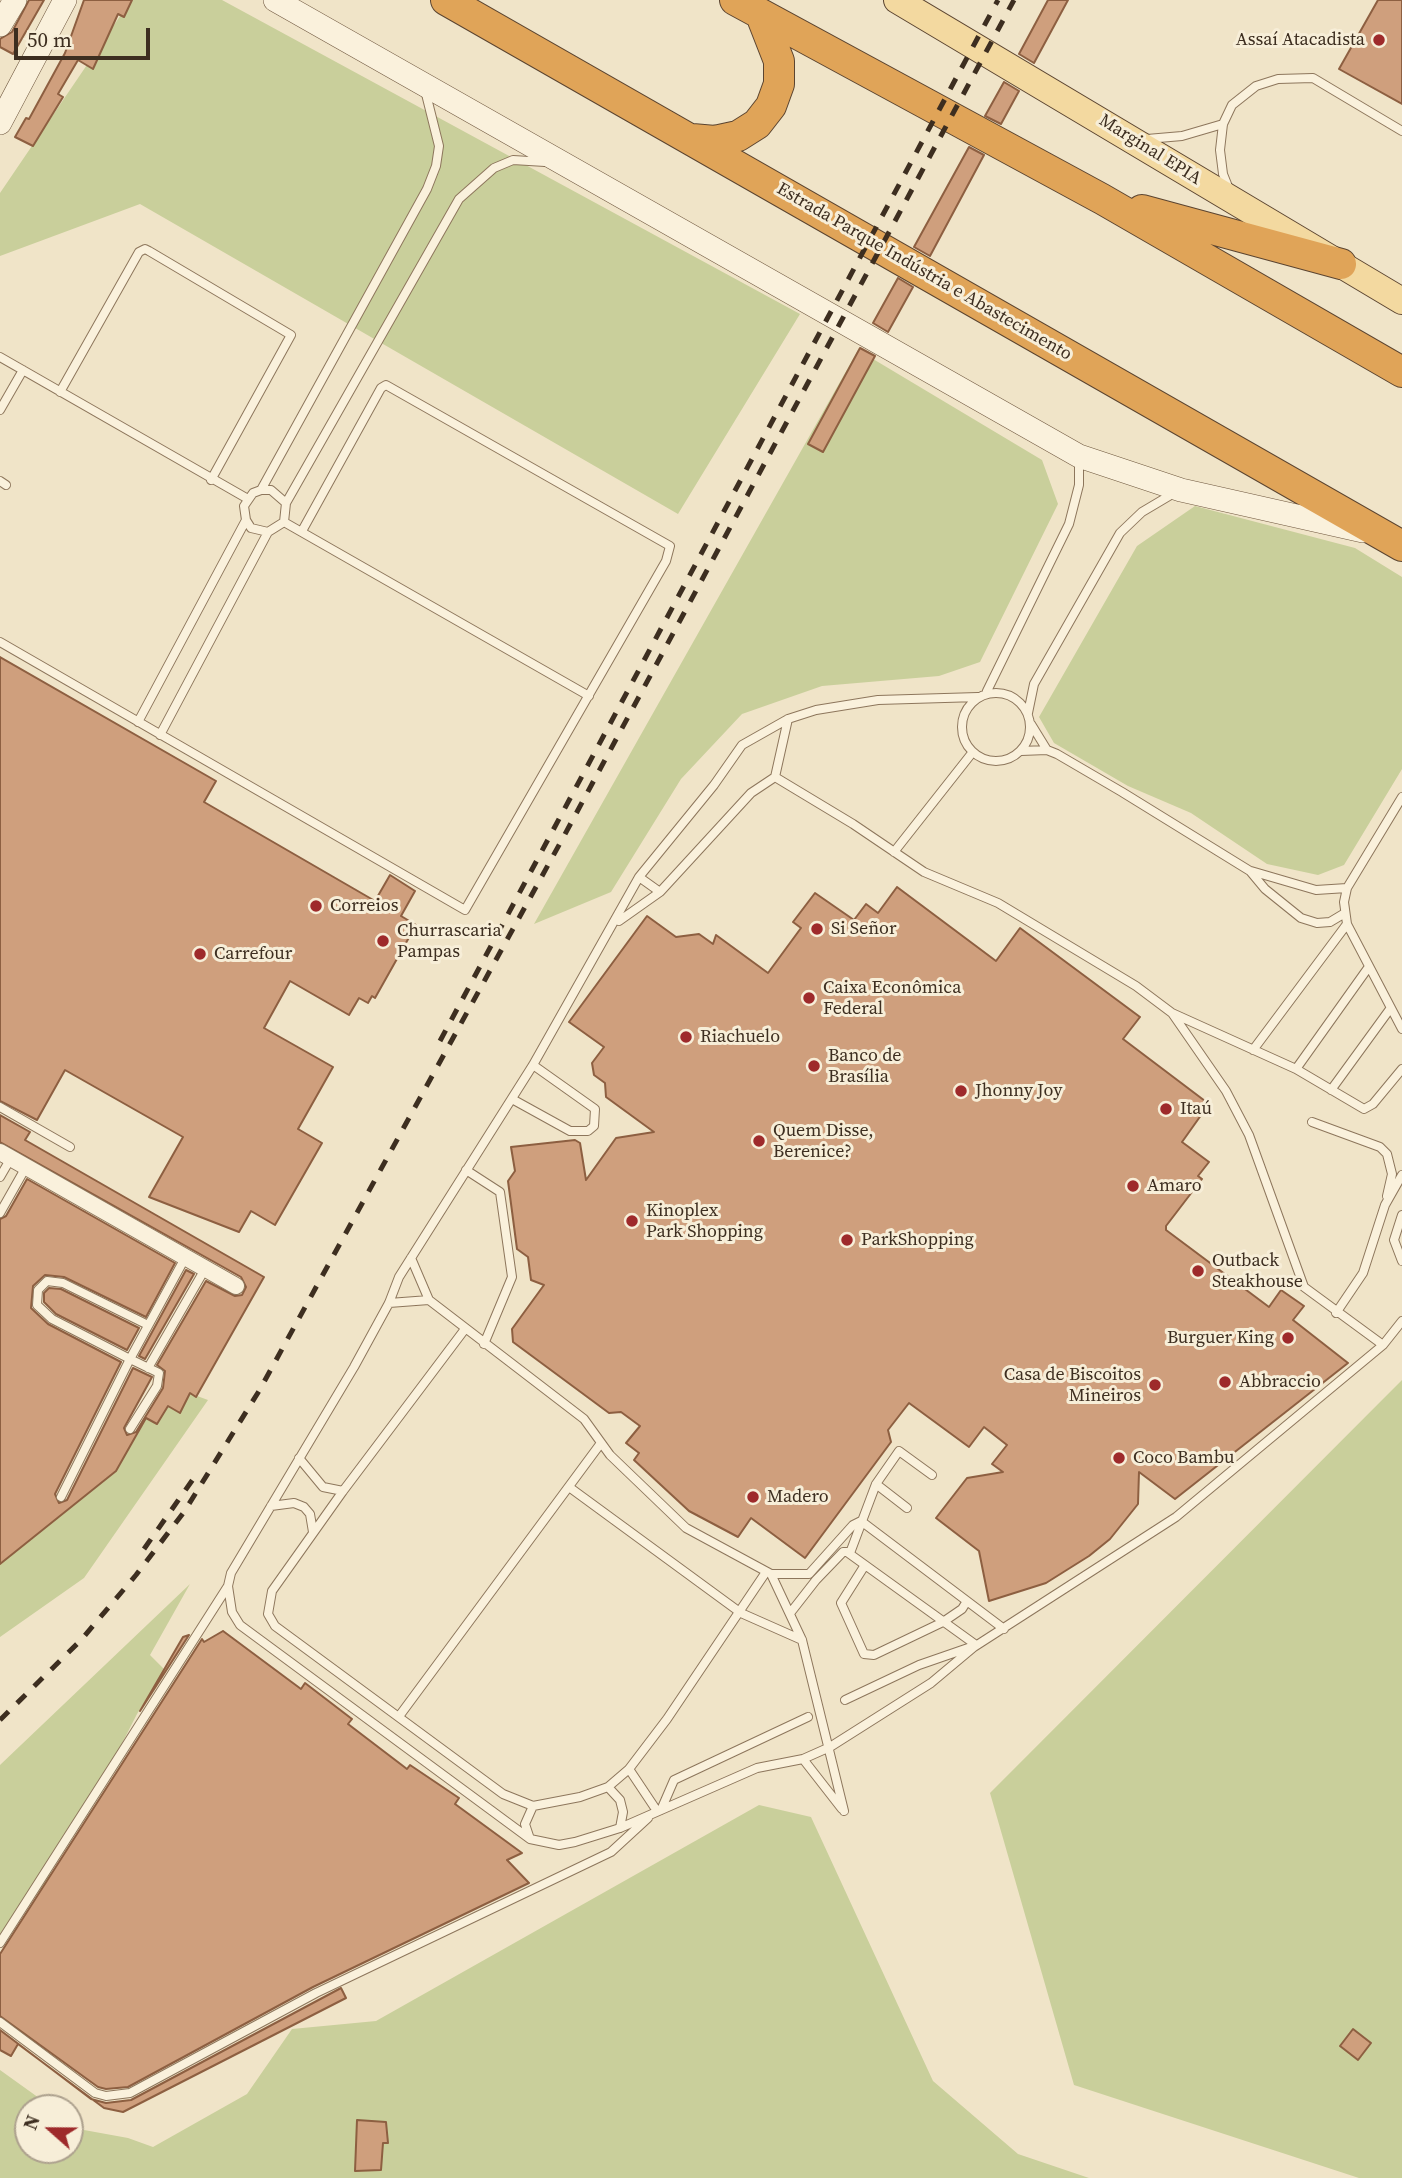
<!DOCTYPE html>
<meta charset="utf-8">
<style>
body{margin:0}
#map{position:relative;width:1402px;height:2178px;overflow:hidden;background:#f0e4c8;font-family:"Source Serif 4",serif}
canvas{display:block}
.north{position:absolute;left:14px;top:2094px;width:70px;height:70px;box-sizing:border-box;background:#f7eed8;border:2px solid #ada18e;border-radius:50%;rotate:291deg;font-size:19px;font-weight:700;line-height:28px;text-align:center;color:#3d2e20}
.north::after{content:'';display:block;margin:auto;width:24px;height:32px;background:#9e2a2b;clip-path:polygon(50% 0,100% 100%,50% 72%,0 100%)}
.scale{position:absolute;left:14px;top:28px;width:136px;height:32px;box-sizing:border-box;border:4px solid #3d2e20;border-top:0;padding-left:9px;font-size:21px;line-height:24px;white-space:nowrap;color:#3d2e20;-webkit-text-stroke:5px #f7eed8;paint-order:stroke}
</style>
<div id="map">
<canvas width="1402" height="2178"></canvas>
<div class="north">N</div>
<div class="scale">50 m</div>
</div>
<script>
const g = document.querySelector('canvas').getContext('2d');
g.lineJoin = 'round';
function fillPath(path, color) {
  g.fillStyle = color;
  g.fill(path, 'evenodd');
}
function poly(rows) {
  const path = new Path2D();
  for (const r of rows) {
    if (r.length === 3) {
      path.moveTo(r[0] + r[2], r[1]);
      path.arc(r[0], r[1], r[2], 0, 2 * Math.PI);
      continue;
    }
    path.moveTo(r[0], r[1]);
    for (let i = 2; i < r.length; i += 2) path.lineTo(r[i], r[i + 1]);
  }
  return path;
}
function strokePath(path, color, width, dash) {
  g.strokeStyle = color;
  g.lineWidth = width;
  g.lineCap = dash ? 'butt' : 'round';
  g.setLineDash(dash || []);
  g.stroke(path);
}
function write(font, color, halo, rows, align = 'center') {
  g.font = font + ' "Source Serif 4",serif';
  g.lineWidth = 6;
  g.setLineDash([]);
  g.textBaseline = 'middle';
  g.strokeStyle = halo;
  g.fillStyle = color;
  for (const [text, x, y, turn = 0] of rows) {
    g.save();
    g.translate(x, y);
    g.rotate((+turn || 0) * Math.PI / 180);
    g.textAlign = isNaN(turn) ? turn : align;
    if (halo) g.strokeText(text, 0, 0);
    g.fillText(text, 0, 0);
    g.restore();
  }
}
fillPath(poly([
 [131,0,222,0,800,314,678,514,140,204,0,256,0,193],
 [858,350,1042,460,1058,504,980,662,939,676,822,686,742,714,681,779,611,892,534,924],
 [1195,506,1355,548,1402,577,1402,769,1344,865,1318,875,1267,864,1191,813,1128,786,1054,743,1039,717,1137,546],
 [1402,1380,1402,2178,1359,2178,1074,2085,990,1793],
 [189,1393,208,1400,84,1578,0,1637,0,1560,117,1467,146,1414,158,1419,168,1401],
 [190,1584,150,1655,165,1670,137,1714,83,1820,58,1854,47,1882,0,1939,0,1765],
 [759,1805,811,1817,933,2081,1018,2154,1089,2178,0,2178,0,2070,53,2108,28,2108,28,2150,70,2150,70,2120,84,2130,128,2138,153,2147,247,2094,292,2029,376,2021]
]), '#c9cf9b');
const building = poly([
 [29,0,44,0,13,54,0,47,0,39,12,32,29,0],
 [84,0,132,0,124,17,118,14,93,69,78,60,58,94,63,97,33,146,15,137,26,118,29,119,65,53,84,0],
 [1048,0,1068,0,1034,63,1019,54,1048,0],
 [1378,0,1402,0,1402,104,1339,69,1378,0],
 [1004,82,1019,91,1001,124,985,116,1004,82],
 [969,147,984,155,930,256,914,247,969,147],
 [898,278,913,287,888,332,873,323,898,278],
 [860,348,875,356,823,452,808,444,860,348],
 [0,657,216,781,204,802,375,901,390,875,415,891,401,916,416,925,375,998,372,996,368,1003,359,998,349,1015,290,981,264,1028,333,1067,298,1129,322,1143,275,1225,251,1211,239,1232,149,1197,183,1137,65,1070,37,1120,0,1101,0,657],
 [897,887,996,961,1020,928,1140,1017,1123,1039,1209,1104,1182,1142,1209,1162,1198,1176,1202,1179,1166,1226,1166,1230,1269,1307,1281,1290,1304,1306,1293,1320,1348,1363,1175,1499,1139,1472,1138,1504,1110,1539,1089,1556,1046,1583,989,1601,979,1551,936,1518,967,1478,1003,1472,992,1464,1007,1445,984,1427,969,1447,909,1403,888,1430,891,1442,805,1558,751,1518,738,1537,689,1511,634,1460,639,1453,626,1443,640,1426,621,1412,609,1413,513,1342,512,1329,544,1285,531,1280,528,1257,517,1249,508,1181,515,1171,511,1147,575,1140,580,1143,586,1180,616,1138,654,1132,606,1097,605,1083,594,1075,592,1063,604,1047,569,1022,647,916,676,937,699,934,713,944,716,935,768,973,801,928,793,922,815,893,854,920,866,904,878,913,897,887],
 [0,1115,30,1132,25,1140,264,1277,196,1397,190,1393,180,1413,168,1406,157,1424,146,1418,116,1471,0,1564,0,1219,6,1216,27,1179,175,1263,146,1317,64,1277,45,1275,33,1286,31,1308,48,1324,121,1362,55,1494,59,1503,67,1500,133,1368,152,1377,124,1428,127,1435,136,1432,163,1388,165,1371,157,1365,206,1281,235,1296,242,1295,246,1287,241,1277,0,1142,0,1115],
 [186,1270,194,1274,145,1359,139,1356,186,1270],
 [49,1288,61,1289,139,1328,127,1350,56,1314,44,1302,44,1293,49,1288],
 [223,1631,301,1689,305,1683,352,1719,348,1724,407,1769,410,1765,459,1798,455,1804,522,1853,507,1860,529,1883,313,1987,128,2087,106,2089,98,2087,0,2016,0,1954,202,1639,204,1642,223,1631],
 [189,1635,140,1711,183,1637,189,1635],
 [341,1988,346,1998,123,2112,104,2108,18,2044,11,2056,0,2050,0,2030,91,2099,106,2103,131,2100,341,1988],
 [1353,2029,1371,2043,1358,2060,1340,2046,1353,2029],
 [357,2120,386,2122,388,2143,383,2143,381,2170,355,2171,357,2120]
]);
fillPath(building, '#cf9f7d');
strokePath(building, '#8d5f41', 2);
const lane = poly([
 [1147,139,1182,136,1223,124],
 [1229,189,1223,174,1220,150,1223,124,1232,105,1256,86,1278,79,1313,78,1402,131],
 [0,357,248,499],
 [60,392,139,252,145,249,149,251,291,335,211,480],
 [0,410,23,370],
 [0,481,6,485],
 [261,490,271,490,286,503,284,522,268,532,251,528,246,520,244,506,253,493,261,490,427,189,436,166,439,146,425,90],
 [286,503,459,199,494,168,513,160,545,162],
 [284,522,589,696],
 [0,642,465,910,666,561,670,546,386,385,381,388,302,531],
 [987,691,1069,524,1079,485,1079,459],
 [996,727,34],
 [978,697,878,700,816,710,788,719,742,745,714,785,639,877,533,1065,399,1277,389,1303,354,1367,231,1573,228,1586,232,1612,240,1625,530,1839,559,1845,575,1842,620,1828,757,1768,803,1759,830,1747,931,1683,974,1647,1176,1517,1383,1345,1402,1321],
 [1028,713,1034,684,1120,533,1142,512,1174,493],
 [138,722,246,520],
 [1031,724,1047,750],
 [160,735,268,532],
 [1021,751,1047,750,1057,754,1122,792,1250,871,1265,889,1301,918,1317,923,1330,922,1345,913],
 [775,777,853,824,924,872,998,903,1136,986,1172,1013,1226,1091,1249,1135,1304,1287,1383,1345],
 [1402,797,1347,888,1344,902,1347,924,1402,1029],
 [894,852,972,753],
 [1251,871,1316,890,1347,888],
 [639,877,660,892],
 [619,921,660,892,751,793,775,777,788,719],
 [1172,1013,1296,1069,1364,1109,1373,1104,1402,1069],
 [1253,1050,1347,924],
 [1296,1069,1368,968],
 [1331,1090,1390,1009],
 [512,1099,570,1131,588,1131,594,1126,595,1109,533,1065],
 [0,1107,70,1147],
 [1312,1122,1380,1147,1387,1154,1392,1174,1387,1196],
 [466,1170,500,1192,512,1277,484,1344],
 [0,1177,11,1158],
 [0,1213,26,1167],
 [1402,1215,1394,1240,1402,1261],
 [411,1258,429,1300,584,1419,610,1455,686,1528,771,1574,802,1640,844,1811],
 [389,1303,429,1300],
 [1336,1313,1363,1273,1385,1205,1402,1175],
 [465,1329,343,1491,272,1591,268,1614,275,1626,503,1794,533,1806,580,1797,608,1787,629,1769,667,1719,766,1572],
 [148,1368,205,1269],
 [130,1429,157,1386,159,1373,130,1359,185,1258],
 [299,1458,323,1487,343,1491],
 [876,1484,907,1508],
 [569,1487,741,1613,802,1640],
 [61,1497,130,1359,52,1319,37,1305,38,1290,47,1281,63,1283,148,1325],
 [271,1506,294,1503,304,1507,310,1514,313,1532],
 [861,1521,1004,1629],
 [850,1553,876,1484,899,1451,932,1475],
 [865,1565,841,1603,864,1654,874,1655,943,1622,962,1609,967,1601],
 [771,1574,809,1574,853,1525,861,1521],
 [791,1612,816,1580,843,1552,847,1552,976,1645],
 [845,1700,919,1665,971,1647],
 [400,1715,601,1443],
 [803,1759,842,1809],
 [629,1769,657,1811],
 [608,1787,620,1800,623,1812,620,1828],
 [661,1810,674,1780,808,1717],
 [530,1839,525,1824,533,1806],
 [0,1943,228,1586],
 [0,2022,95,2093,106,2096,130,2093,316,1993,611,1852,648,1818]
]);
const street = poly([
 [0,1152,236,1286]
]);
const secondary = poly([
 [275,0,1079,456,1181,490,1363,531],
 [0,25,15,0],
 [0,123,65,0]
]);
const primary = poly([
 [897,0,1402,301]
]);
const highway = poly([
 [446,0,1402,546],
 [735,0,1102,199,1402,372],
 [692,139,715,141,738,136,757,124,771,106,779,84,779,61,761,15],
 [1142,210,1341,264]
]);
strokePath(lane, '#8d765c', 10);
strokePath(street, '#8d765c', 18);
strokePath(secondary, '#6f573f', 24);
strokePath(primary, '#5b4430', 28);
strokePath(highway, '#5b4430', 32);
strokePath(lane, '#faf1dc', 8);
strokePath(street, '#faf1dc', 16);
strokePath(secondary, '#faf1dc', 23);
strokePath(primary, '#f3d9a0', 26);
strokePath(highway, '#e0a458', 30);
strokePath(poly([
 [440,1041,998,0],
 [144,1549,196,1475],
 [0,1720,81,1640,136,1575,184,1512,259,1391,564,836,1014,0]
]), '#3d2e20', 5, [12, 12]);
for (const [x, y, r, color] of [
 [1379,40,7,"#9e2a2b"],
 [316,906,7,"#9e2a2b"],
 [817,929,7,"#9e2a2b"],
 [383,941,7,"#9e2a2b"],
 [200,954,7,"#9e2a2b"],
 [809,998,7,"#9e2a2b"],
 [686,1037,7,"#9e2a2b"],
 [814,1066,7,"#9e2a2b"],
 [961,1091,7,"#9e2a2b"],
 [1166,1109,7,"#9e2a2b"],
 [759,1141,7,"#9e2a2b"],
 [1133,1186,7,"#9e2a2b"],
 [632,1221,7,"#9e2a2b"],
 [847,1240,7,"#9e2a2b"],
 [1198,1271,7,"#9e2a2b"],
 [1288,1338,7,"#9e2a2b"],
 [1225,1382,7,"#9e2a2b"],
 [1155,1385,7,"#9e2a2b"],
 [1119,1458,7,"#9e2a2b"],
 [753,1497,7,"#9e2a2b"]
]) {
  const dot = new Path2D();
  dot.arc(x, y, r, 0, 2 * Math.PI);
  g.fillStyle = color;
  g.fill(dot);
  strokePath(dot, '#f7eed8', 2.5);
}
write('18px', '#3d2e20', '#f7eed8', [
 ["Assaí Atacadista",1365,40,"right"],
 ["Correios",330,906],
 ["Si Señor",831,929],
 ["Churrascaria",397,931],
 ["Pampas",397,952],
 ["Carrefour",214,954],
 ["Caixa Econômica",823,988],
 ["Federal",823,1009],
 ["Riachuelo",700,1037],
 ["Banco de",828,1056],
 ["Brasília",828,1077],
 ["Jhonny Joy",975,1091],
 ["Itaú",1180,1109],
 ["Quem Disse,",773,1131],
 ["Berenice?",773,1152],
 ["Amaro",1147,1186],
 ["Kinoplex",646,1211],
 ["Park Shopping",646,1232],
 ["ParkShopping",861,1240],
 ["Outback",1212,1261],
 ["Steakhouse",1212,1282],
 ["Burguer King",1274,1338,"right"],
 ["Casa de Biscoitos",1141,1375,"right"],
 ["Mineiros",1141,1396,"right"],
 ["Abbraccio",1239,1382],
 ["Coco Bambu",1133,1458],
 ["Madero",767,1497]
], 'left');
write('18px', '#3d2e20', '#f7eed8', [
 ["Marginal EPIA",1150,150,32],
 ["Estrada Parque Indústria e Abastecimento",924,272,30]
]);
</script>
